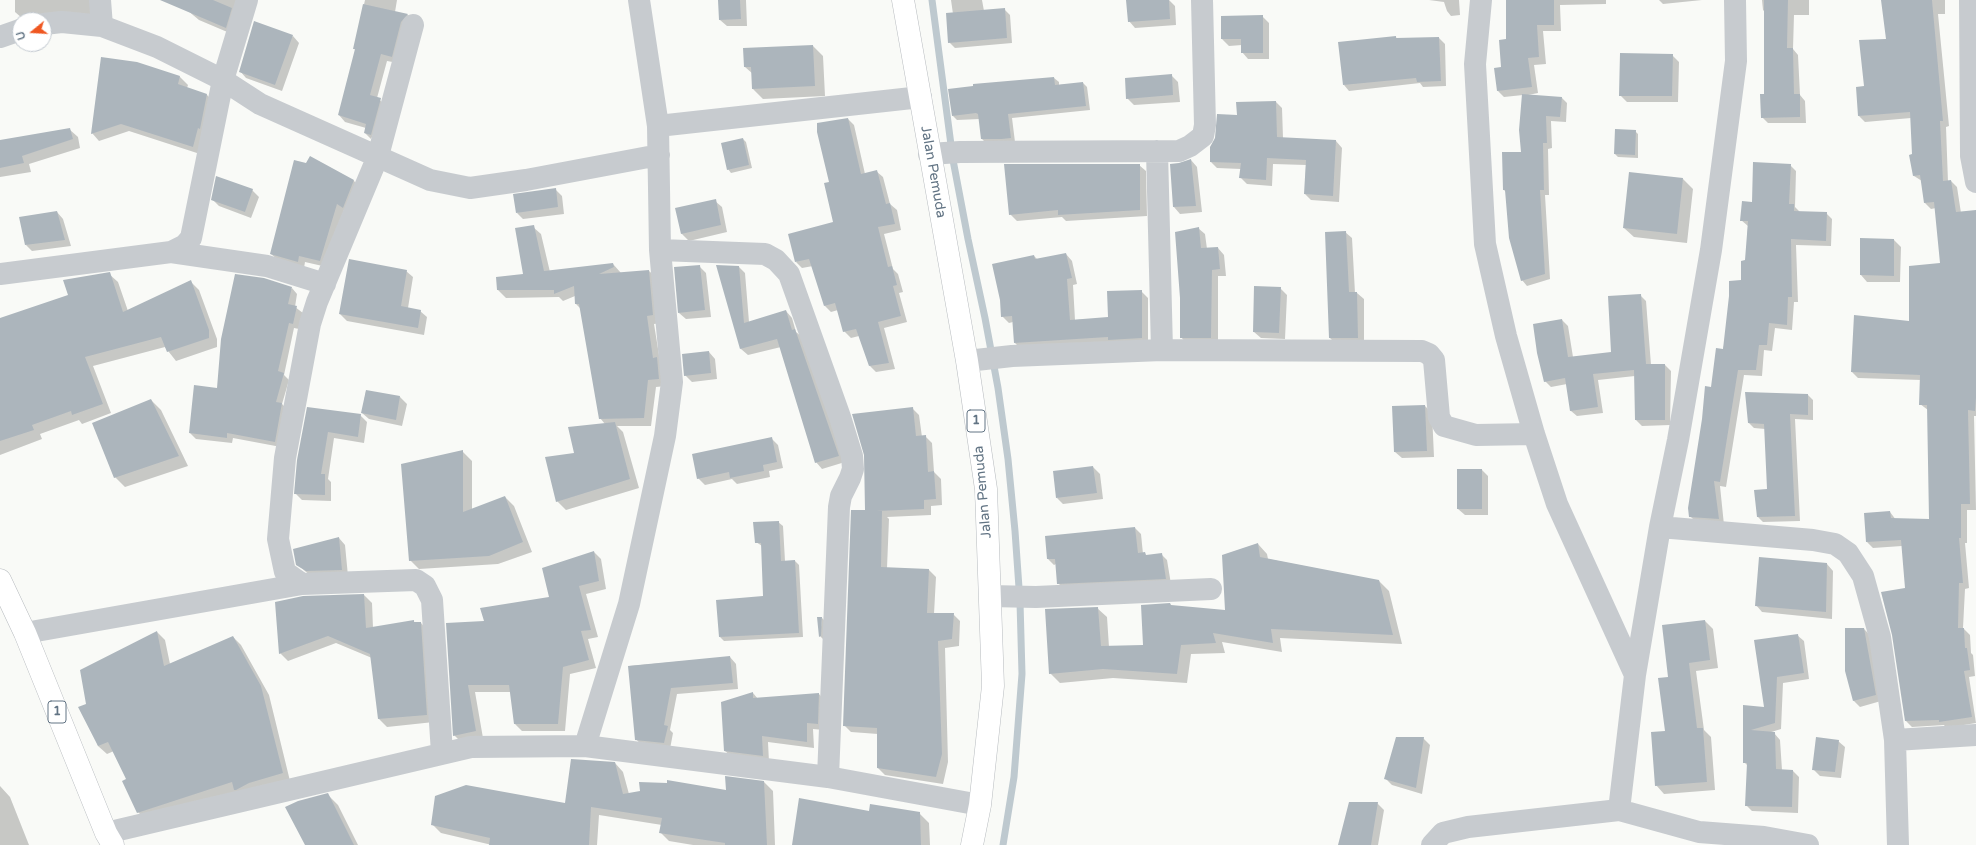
<!DOCTYPE html>
<style>
body{margin:0}
#map{position:relative;width:1976px;height:845px;overflow:hidden;background:#f9faf7;font-family:"Varela Round",sans-serif}
canvas{display:block}
.north{position:absolute;left:12px;top:12px;width:40px;height:40px;box-sizing:border-box;background:#fff;border:1px solid #c0c7ce;border-radius:50%;rotate:252deg;font-size:11px;font-weight:700;line-height:16px;text-align:center;color:#627484}
.north::after{content:'';display:block;margin:auto;width:14px;height:18px;background:#ef5721;clip-path:polygon(50% 0,100% 100%,50% 72%,0 100%)}
</style>
<div id="map">
<canvas width="1976" height="845"></canvas>
<div class="north">U</div>
</div>
<script>
const g = document.querySelector('canvas').getContext('2d');
g.lineJoin = 'round';
function fillPath(path, color) {
  g.fillStyle = color;
  g.fill(path, 'evenodd');
}
function poly(rows) {
  const path = new Path2D();
  for (const r of rows) {
    path.moveTo(r[0], r[1]);
    for (let i = 2; i < r.length; i += 2) path.lineTo(r[i], r[i + 1]);
  }
  return path;
}
function strokePath(path, color, width, dash) {
  g.strokeStyle = color;
  g.lineWidth = width;
  g.lineCap = dash ? 'butt' : 'round';
  g.setLineDash(dash || []);
  g.stroke(path);
}
function write(font, color, halo, rows, align = 'center') {
  g.font = font + ' "Varela Round",sans-serif';
  g.lineWidth = 4;
  g.setLineDash([]);
  g.textBaseline = 'middle';
  g.strokeStyle = halo;
  g.fillStyle = color;
  for (const [text, x, y, turn = 0] of rows) {
    g.save();
    g.translate(x, y);
    g.rotate((+turn || 0) * Math.PI / 180);
    g.textAlign = isNaN(turn) ? turn : align;
    if (halo) g.strokeText(text, 0, 0);
    g.fillText(text, 0, 0);
    g.restore();
  }
}
fillPath(poly([
 [15,0,92,0,94,18,70,15,22,18,15,12],
 [175,0,243,0,232,34,199,20],
 [365,0,397,0,395,12,408,15,414,21,398,63,387,61,377,98,387,106,371,139,365,133,366,128,345,122,339,115,356,50,354,49],
 [719,0,746,0,747,26,727,26,720,20],
 [951,0,982,0,984,11,1004,9,1010,15,1012,43,955,48,949,42,953,14],
 [1150,0,1169,0,1175,6,1176,25,1135,28,1129,21],
 [1429,0,1459,0,1460,15,1451,16,1447,11,1444,2],
 [1507,0,1606,0,1606,4,1560,5,1561,31,1543,31,1546,64,1534,65,1538,93,1528,95,1562,98,1567,103,1566,122,1551,121,1552,148,1548,149,1549,195,1545,195,1550,279,1527,286,1522,280,1506,192,1504,190,1522,153,1523,95,1504,97,1498,91,1507,40],
 [1659,0,1702,0,1663,4],
 [1762,0,1809,0,1809,15,1794,15,1793,49,1798,55,1800,95,1805,101,1806,123,1768,123,1762,117,1765,95,1765,12,1763,10],
 [1882,0,1945,0,1945,14,1938,14,1949,126,1946,127,1948,182,1951,181,1957,187,1961,213,1976,213,1976,416,1974,416,1976,510,1967,510,1967,543,1965,543,1969,588,1965,589,1963,628,1970,635,1971,653,1973,655,1975,676,1969,677,1976,723,1946,728,1944,725,1912,727,1906,721,1907,589,1902,546,1873,548,1867,542,1890,512,1896,520,1930,520,1928,410,1920,404,1921,380,1858,378,1852,372,1855,317,1910,322,1941,264,1936,208,1931,209,1925,203,1922,181,1914,176,1911,118,1865,122,1859,116,1865,87,1887,40],
 [1262,16,1269,23,1269,59,1248,59,1242,52,1242,45,1229,46,1222,39,1222,17],
 [293,36,299,43,282,91,246,78,240,71],
 [1396,37,1397,39,1439,38,1445,44,1446,86,1423,87,1420,83,1349,91,1344,85],
 [813,46,823,56,825,96,763,99,753,89,753,74,745,67],
 [1672,55,1679,62,1678,102,1627,102,1620,95],
 [137,63,180,77,188,85,187,88,207,95,215,103,200,154,129,131,99,141,92,133],
 [1171,75,1178,82,1180,102,1134,105,1127,98],
 [1054,78,1059,82,1059,85,1083,83,1087,87,1090,110,1012,118,1015,142,987,144,982,139,980,119,957,120,953,116,974,87,974,85],
 [1276,102,1282,108,1283,138,1336,141,1342,148,1339,202,1311,200,1305,194,1306,165,1273,164,1272,186,1247,184,1241,178,1241,169,1217,168,1211,162,1238,116],
 [848,119,854,125,865,174,876,171,883,177,890,204,897,210,901,230,884,234,893,269,898,274,903,292,899,293,907,322,884,328,895,369,876,372,870,366,859,336,851,338,844,331,838,310,831,312,825,306,813,266,802,268,796,262,834,223,830,182],
 [69,129,78,137,80,148,29,164,31,172,0,177,0,141],
 [1635,131,1638,134,1638,158,1618,157,1615,154],
 [743,139,746,142,752,168,731,173,728,169],
 [310,157,354,181,360,188,350,213,344,210,327,267,305,262,304,268,278,260,271,254],
 [1191,160,1197,167,1202,212,1180,214,1174,207,1180,164],
 [1139,165,1146,171,1147,216,1066,221,1062,217,1017,221,1010,214],
 [1790,165,1796,171,1795,207,1800,212,1826,213,1832,219,1831,246,1796,245,1798,302,1794,302,1792,330,1775,328,1772,351,1764,350,1762,376,1744,375,1726,487,1720,486,1724,525,1696,522,1690,516,1712,388,1742,281,1746,261,1748,226,1741,220,1752,203],
 [1683,179,1693,189,1687,243,1634,237,1624,228],
 [555,189,562,196,564,214,523,219,517,213],
 [252,190,259,197,251,218,219,206,213,200],
 [715,201,722,207,727,232,689,241,682,234,676,209],
 [57,212,63,219,71,246,32,251,26,245],
 [533,227,541,234,550,272,613,264,621,273,649,271,657,278,661,323,654,324,660,361,666,386,656,387,651,426,617,426,623,432,639,488,566,510,557,501,576,453,605,424,600,418,581,309,576,304,575,296,563,301,559,297,506,298,498,290,524,275],
 [1198,228,1205,234,1207,249,1218,248,1224,255,1226,276,1218,276,1218,344,1187,344,1181,337],
 [1345,232,1352,238,1355,293,1357,293,1364,299,1364,344,1336,344,1330,338],
 [1861,239,1894,240,1901,247,1900,282,1867,282,1861,275],
 [1066,254,1072,261,1077,284,1073,285,1075,320,1109,318,1141,291,1148,298,1148,344,1021,349,1015,343,1013,322,1009,323,1002,316,1034,256,1038,260],
 [699,266,706,273,711,317,686,319,679,313],
 [738,266,745,273,749,322,786,311,792,318,796,332,802,337,845,462,822,469,816,462,781,347,748,355,741,349],
 [406,271,413,277,408,308,420,311,427,317,424,335,347,321,340,314],
 [109,274,118,282,128,311,190,281,199,290,217,339,217,347,176,361,165,347,93,366,111,413,82,424,79,420,40,434,42,439,0,455,0,319,70,296,64,281],
 [292,288,297,294,295,307,303,313,299,329,294,328,284,375,289,380,282,404,288,410,281,447,233,438,232,443,196,439,190,433,218,389],
 [1280,288,1287,295,1285,339,1261,338,1254,332],
 [1640,295,1646,301,1651,365,1665,365,1671,371,1670,425,1642,426,1636,420,1635,376,1598,380,1603,413,1577,416,1571,411,1567,384,1551,387,1545,381,1562,320,1568,326,1573,357,1612,353],
 [709,352,715,359,717,379,692,382,685,375],
 [366,391,400,397,407,404,402,426,369,419,362,413],
 [1808,395,1813,400,1813,420,1795,419,1800,521,1763,522,1758,517,1768,490,1765,429,1754,428,1748,422],
 [151,400,161,410,188,466,125,487,115,477],
 [1425,406,1432,413,1434,457,1402,458,1395,452],
 [308,408,360,415,367,422,364,443,334,438,328,479,331,482,331,501,302,500,295,493],
 [912,408,919,415,922,437,925,436,932,443,934,472,941,479,942,505,931,506,931,515,887,517,889,519,887,568,929,570,936,577,934,614,953,614,960,621,959,646,945,648,948,762,943,784,885,775,878,768,878,734,851,732,844,725,866,511],
 [771,438,778,445,783,468,769,471,770,477,737,484,732,479,705,485,698,478],
 [463,452,472,461,472,510,505,497,514,506,532,552,498,564,419,569,410,560],
 [1093,467,1100,474,1103,499,1063,504,1057,498],
 [1482,470,1488,476,1488,515,1465,515,1458,509],
 [778,522,783,526,785,561,795,561,799,565,803,637,724,641,720,637,764,597,762,546,756,542],
 [1135,528,1141,534,1143,554,1148,556,1161,554,1167,560,1171,584,1064,589,1058,583,1056,564,1054,565,1048,559],
 [339,538,345,545,348,576,313,578,297,564],
 [1258,544,1267,554,1268,559,1379,581,1389,591,1402,644,1280,638,1282,652,1222,642,1225,653,1191,654,1187,683,1113,678,1060,683,1050,673,1097,608,1107,617,1109,647,1144,646,1172,606,1226,611],
 [594,552,601,559,606,589,586,594,598,637,588,639,596,668,570,674,565,731,522,731,515,724,511,692,475,692,483,738,462,743,454,735,485,622,550,598],
 [1827,564,1833,571,1832,619,1762,612,1756,605],
 [364,595,372,603,373,628,413,621,416,623,421,623,428,631,434,722,387,727,379,719,372,658,336,643,288,661,280,653],
 [822,618,825,621,823,639,820,636],
 [1705,621,1713,629,1718,668,1696,671,1704,730,1711,737,1715,790,1664,794,1656,785,1666,732,1669,677],
 [1864,629,1870,635,1881,701,1860,707,1854,701,1846,671],
 [157,632,165,640,170,664,233,637,241,645,269,695,290,781,146,820,138,812,128,780,114,751,107,754,98,746,87,704],
 [1797,635,1804,641,1809,679,1783,683,1781,729,1768,733,1774,733,1780,740,1782,770,1793,771,1799,777,1798,813,1752,811,1746,805,1748,766,1744,762,1744,706,1765,708,1755,641],
 [730,657,736,664,738,689,677,694,670,730,673,733,670,749,642,746,636,739,629,666],
 [753,693,758,699,819,694,825,701,824,730,813,729,814,748,768,742,769,762,732,757,725,751],
 [1423,738,1430,745,1422,794,1392,785,1385,778],
 [1838,741,1845,747,1841,778,1820,776,1813,769],
 [615,763,623,772,629,794,727,792,764,782,773,791,775,845,693,845,669,841,661,833,662,825,599,815,597,845,492,845,441,833,432,824,566,804],
 [0,786,10,797,29,845,0,845],
 [328,795,338,805,358,845,306,845],
 [1377,803,1384,810,1378,845,1341,845],
 [870,813,919,813,929,823,930,845,793,845]
]), '#0003');
strokePath(poly([
 [932,0,953,160,968,239,985,318,998,388,1008,459,1015,531,1020,602,1022,674,1014,777,1003,845]
]), '#bec9cf', 7);
fillPath(poly([
 [160,0,213,0,232,8,226,28],
 [718,0,740,0,741,19,719,20],
 [1126,0,1169,0,1170,19,1128,22],
 [1506,0,1554,0,1554,25,1537,25,1539,57,1528,58,1532,87,1497,91,1494,68,1501,67,1499,40,1506,39],
 [1764,0,1788,0,1787,48,1793,48,1794,94,1800,94,1800,117,1761,118,1760,94,1764,94],
 [1881,0,1932,0,1943,121,1940,121,1943,181,1951,180,1956,212,1976,210,1976,398,1975,411,1968,410,1970,504,1961,504,1961,538,1959,538,1963,583,1959,583,1958,628,1964,628,1965,648,1967,648,1970,670,1964,671,1972,717,1939,722,1939,720,1905,721,1892,635,1881,592,1905,588,1901,540,1866,542,1864,513,1890,511,1891,518,1929,519,1927,405,1919,405,1920,375,1851,372,1854,315,1909,321,1909,266,1940,263,1934,202,1924,203,1920,175,1913,176,1909,155,1912,154,1910,112,1858,116,1856,87,1864,86,1859,40,1886,39],
 [363,4,408,14,401,22,392,57,381,54,370,95,381,98,371,135,364,133,366,124,338,115,355,49,353,49],
 [1005,8,1007,38,948,43,946,13],
 [1263,15,1263,53,1241,53,1241,39,1221,39,1221,16],
 [254,21,293,35,275,85,239,72],
 [1396,36,1396,38,1439,37,1441,81,1417,82,1416,78,1343,85,1338,42],
 [813,45,815,86,752,89,751,67,744,67,743,48],
 [1620,53,1673,54,1672,96,1619,96],
 [101,57,137,62,180,76,178,84,207,94,200,129,198,128,193,147,121,124,91,134],
 [1172,74,1173,95,1126,99,1125,78],
 [1054,77,1055,85,1083,82,1086,106,1008,114,1011,138,1002,139,981,139,978,114,976,113,952,116,948,89,973,86,973,84],
 [1522,94,1562,97,1560,117,1546,116,1547,143,1543,143,1544,190,1540,190,1545,274,1521,281,1509,238,1505,190,1503,190,1502,152,1521,152,1519,130],
 [1276,101,1277,137,1336,140,1333,196,1304,194,1306,160,1267,158,1266,180,1239,178,1241,163,1210,162,1210,147,1215,138,1217,114,1237,115,1236,102],
 [848,118,861,174,877,170,886,204,890,203,895,224,878,227,888,267,892,266,897,285,893,286,901,316,878,322,889,363,869,366,856,329,843,332,835,303,824,306,809,259,795,262,788,234,833,222,824,183,829,182,817,132,817,123],
 [70,128,73,139,22,156,24,163,0,168,0,140],
 [1615,129,1636,130,1635,155,1614,154],
 [743,138,749,165,727,170,721,143],
 [310,156,354,180,343,208,337,204,320,261,299,256,298,262,270,254,294,160,306,163],
 [1191,159,1196,206,1173,207,1170,164,1179,163],
 [1753,162,1791,164,1789,204,1794,204,1794,211,1827,212,1826,241,1791,239,1792,297,1788,297,1787,325,1769,323,1767,345,1759,345,1756,370,1738,370,1720,482,1714,481,1719,519,1689,517,1688,508,1702,419,1705,386,1711,387,1716,348,1723,349,1729,296,1729,281,1741,280,1741,261,1745,260,1748,221,1740,221,1742,201,1752,202],
 [1004,164,1140,164,1140,210,1058,215,1058,210,1009,215],
 [1629,172,1683,178,1677,234,1623,228],
 [216,176,253,189,245,212,211,200],
 [556,188,558,207,516,213,513,194],
 [716,199,721,225,681,234,675,208],
 [57,211,65,240,25,245,19,217],
 [534,225,544,271,613,263,614,267,599,274,649,270,653,315,647,316,653,358,657,357,659,379,648,380,644,418,599,419,579,304,575,304,574,286,554,294,554,290,497,290,496,277,523,274,515,228],
 [1199,227,1201,248,1218,247,1220,269,1212,270,1211,338,1180,338,1180,298,1175,232],
 [1346,231,1349,292,1357,292,1358,338,1329,338,1325,232],
 [1860,238,1894,239,1894,276,1860,275],
 [1066,253,1072,278,1067,279,1070,320,1108,317,1107,291,1142,290,1142,338,1108,340,1108,337,1014,343,1012,316,1001,317,1000,300,992,264,1034,255,1035,259],
 [349,259,407,270,401,306,421,310,418,328,339,314],
 [700,265,705,310,678,313,674,267],
 [716,265,739,266,744,323,786,310,792,330,795,329,839,456,815,463,777,339,740,349],
 [110,272,123,312,191,280,209,330,209,338,167,352,161,337,85,357,103,404,72,415,71,411,32,425,34,430,0,441,0,318,68,295,63,280],
 [235,274,264,278,292,287,288,304,297,306,293,324,289,323,278,371,284,373,276,402,282,403,275,442,227,433,227,438,189,433,194,385,217,388,221,339],
 [1254,286,1281,287,1279,333,1253,332],
 [1641,294,1646,364,1665,364,1665,420,1635,420,1634,370,1593,374,1598,407,1570,411,1565,378,1544,382,1537,353,1533,324,1562,319,1568,357,1611,352,1608,296],
 [709,351,711,373,684,376,682,354],
 [366,390,400,396,396,420,361,413],
 [1745,392,1808,394,1808,415,1790,414,1795,516,1757,517,1754,490,1767,489,1764,424,1748,423],
 [151,399,179,456,114,478,92,423],
 [1425,405,1427,451,1394,452,1392,406],
 [307,407,361,414,358,437,328,432,321,474,325,474,325,495,294,494,297,460],
 [913,407,916,436,926,435,928,472,934,471,936,499,924,500,924,509,876,511,882,511,881,567,929,569,927,613,954,613,952,639,938,641,942,754,936,777,877,768,877,728,843,726,851,510,865,510,864,455,852,414],
 [615,422,630,479,556,502,545,457,574,453,568,427],
 [772,437,777,462,763,465,764,471,730,478,729,472,697,479,692,454],
 [463,450,463,512,505,496,523,542,489,556,409,561,401,464],
 [1093,466,1097,493,1056,498,1053,471],
 [1457,469,1482,469,1482,509,1457,509],
 [779,521,781,561,795,560,799,633,719,637,716,600,763,596,761,543,755,543,753,522],
 [1135,527,1138,553,1145,552,1146,555,1162,553,1166,579,1057,584,1055,559,1047,559,1045,536],
 [339,537,342,570,306,571,296,565,293,549],
 [1258,543,1260,557,1379,580,1393,635,1271,629,1273,643,1213,633,1216,643,1181,645,1177,674,1103,669,1049,674,1045,609,1098,607,1101,646,1143,645,1141,605,1170,603,1171,605,1225,610,1222,555],
 [594,551,599,581,579,586,591,630,581,631,589,660,563,667,558,724,514,724,509,685,468,685,476,731,453,736,446,623,484,621,480,608,549,597,542,568],
 [1759,557,1827,563,1826,612,1755,606],
 [364,594,366,628,414,620,414,622,421,622,427,715,378,719,370,654,328,636,279,654,275,602,303,596],
 [817,617,822,617,821,636,819,637],
 [1705,620,1710,660,1689,663,1697,728,1703,728,1707,782,1655,786,1651,732,1665,731,1658,678,1668,677,1662,625],
 [1845,628,1864,628,1876,695,1853,701,1845,671],
 [157,631,164,666,233,636,261,686,283,773,249,783,236,790,234,790,232,782,137,813,122,781,126,779,108,742,98,746,78,707,86,704,80,670],
 [1798,634,1804,673,1777,677,1775,723,1751,730,1775,732,1776,769,1793,770,1792,807,1745,806,1747,763,1743,763,1743,705,1764,707,1754,640],
 [730,656,733,683,671,688,664,725,668,726,664,743,635,740,628,666],
 [753,692,753,698,819,693,818,724,807,723,807,742,762,736,763,756,724,751,721,702],
 [1396,737,1424,737,1416,788,1384,779],
 [1816,737,1839,740,1835,772,1812,770],
 [571,759,615,762,623,794,640,791,639,782,667,783,667,780,726,790,725,776,764,781,767,845,725,845,725,843,659,833,662,818,591,807,589,845,489,845,490,838,431,825,435,796,466,785,565,803],
 [328,793,354,845,305,845,285,807,298,801],
 [799,798,869,811,870,804,920,812,921,845,792,845],
 [1349,802,1378,802,1371,845,1338,845]
]), '#acb5bc');
const highway = poly([
 [903,0,967,361,986,489,993,686,980,805,972,845],
 [0,580,25,633,106,833,113,845]
]);
strokePath(highway, '#b7bbbf', 23);
strokePath(poly([
 [100,0,102,26],
 [1481,0,1475,64,1485,244,1506,336,1534,434,1557,504,1635,675],
 [1970,0,1971,156,1976,182],
 [44,24,62,22,102,26,157,47,223,80,260,104,430,180,470,188,526,180,659,155],
 [413,25,378,156,317,302,310,324,285,458,278,539,285,572,302,584,416,580,425,586,432,600,442,753],
 [0,37,20,30],
 [658,126,921,97],
 [1157,151,1162,350],
 [929,154,960,152,1179,151,1190,146,1203,136,1205,125,1202,0],
 [660,250,765,254,776,260,789,274,840,417,852,456,853,469,850,478,841,496,839,507,828,777],
 [171,252,267,266,325,284],
 [0,274,171,252,185,245,191,238,223,80,247,0],
 [967,361,1012,356,1162,350,1422,351,1429,354,1434,360,1439,417,1444,426,1476,435,1534,434],
 [1660,527,1813,540,1835,544,1848,553,1863,576,1880,637,1895,740,1898,845],
 [990,596,1036,597,1211,589],
 [25,633,302,584],
 [1895,740,1976,735],
 [585,746,629,604,665,436,672,382,660,250,658,126,639,0],
 [1619,810,1699,832,1764,837,1808,845],
 [106,833,471,747,585,746,828,777,980,805],
 [1432,845,1443,833,1468,827,1619,810,1635,675,1660,527,1678,440,1711,250,1736,61,1735,0]
]), '#c7cbcf', 22);
strokePath(highway, '#fff', 22);
for (const [x, y, w] of [
 [976,421,18],
 [57,712,18]
]) {
  const box = new Path2D();
  box.roundRect(x - w / 2, y - 11, w, 22, 3);
  g.fillStyle = '#fff';
  g.fill(box);
  strokePath(box, '#627484', 1);
}
write('bold 13px', '#627484', null, [
 ["1",976,421],
 ["1",57,712]
]);
write('14px', '#627484', '#fff', [
 ["Jalan Pemuda",933,172,80],
 ["Jalan Pemuda",983,492,-95]
]);
</script>
